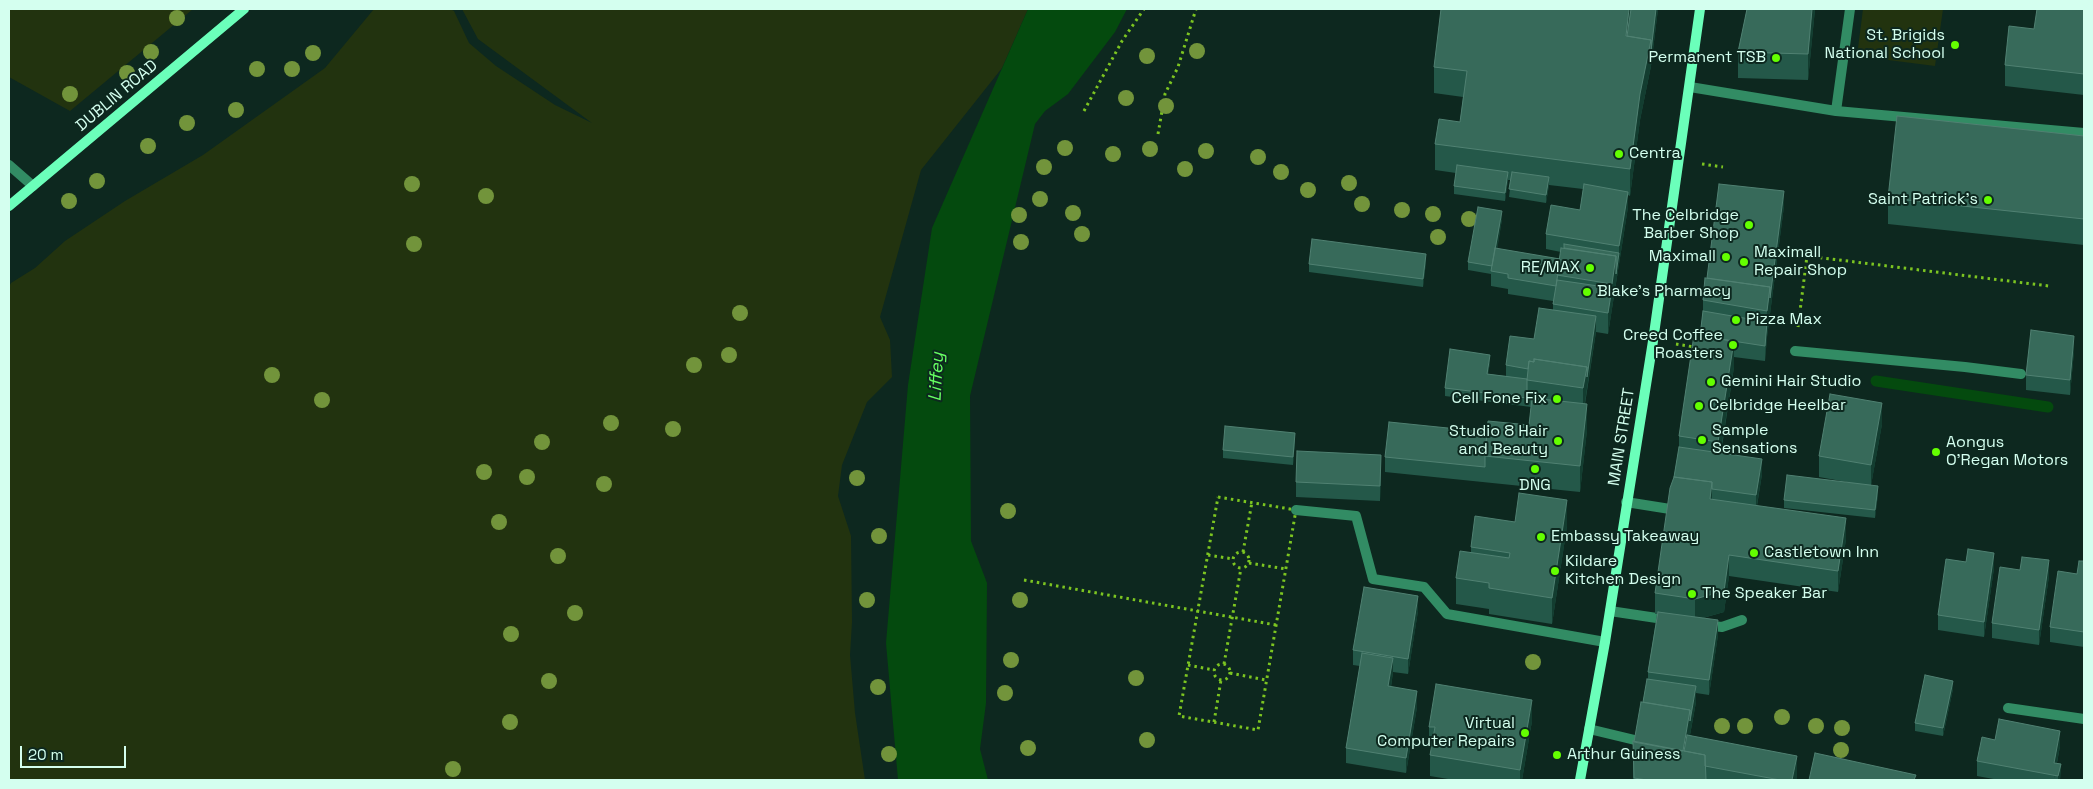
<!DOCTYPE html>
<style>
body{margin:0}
#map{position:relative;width:2093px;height:789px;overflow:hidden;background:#0d281f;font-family:"Space Grotesk",sans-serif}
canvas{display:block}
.frame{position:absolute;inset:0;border:10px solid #d4ffef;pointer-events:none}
.scale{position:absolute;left:20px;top:746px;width:106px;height:22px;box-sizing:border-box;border:2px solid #d4ffef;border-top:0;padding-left:6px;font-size:15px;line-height:18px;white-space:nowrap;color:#d4ffef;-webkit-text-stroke:4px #0d281f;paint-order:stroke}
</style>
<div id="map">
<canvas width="2093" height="789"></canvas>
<div class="frame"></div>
<div class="scale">20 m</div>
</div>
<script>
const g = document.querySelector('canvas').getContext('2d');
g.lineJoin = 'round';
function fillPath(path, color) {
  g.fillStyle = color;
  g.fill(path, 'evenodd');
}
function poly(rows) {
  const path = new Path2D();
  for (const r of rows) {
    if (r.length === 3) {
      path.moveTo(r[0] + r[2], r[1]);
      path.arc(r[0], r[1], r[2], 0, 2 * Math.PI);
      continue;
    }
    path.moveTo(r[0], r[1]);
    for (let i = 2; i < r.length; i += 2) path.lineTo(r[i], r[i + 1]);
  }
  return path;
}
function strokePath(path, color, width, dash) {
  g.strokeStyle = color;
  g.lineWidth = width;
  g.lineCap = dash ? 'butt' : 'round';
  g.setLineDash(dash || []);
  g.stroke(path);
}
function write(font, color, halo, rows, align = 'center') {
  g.font = font + ' "Space Grotesk",sans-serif';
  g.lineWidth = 4;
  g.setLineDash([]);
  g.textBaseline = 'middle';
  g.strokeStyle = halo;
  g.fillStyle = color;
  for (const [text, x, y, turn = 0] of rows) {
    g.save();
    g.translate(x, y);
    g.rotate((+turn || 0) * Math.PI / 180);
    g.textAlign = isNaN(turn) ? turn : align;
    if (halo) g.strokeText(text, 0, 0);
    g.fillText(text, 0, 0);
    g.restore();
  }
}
fillPath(poly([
 [9,9,193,9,70,111,9,77],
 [374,9,450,9,454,11,469,43,496,66,555,105,592,123,478,39,462,9,1028,9,1002,68,921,170,880,317,890,340,892,377,867,402,842,465,838,496,851,536,852,622,850,655,855,713,865,780,9,780,9,287,11,283,35,268,65,241,125,201,203,155,325,68],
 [1863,9,1943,9,1935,66,1857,56]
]), '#22330f');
fillPath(poly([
 [1028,9,1127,9,1115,32,1068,94,1045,111,1035,124,970,396,971,541,987,583,986,703,980,749,988,780,898,780,886,643,908,385,932,228]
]), '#044a0e');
strokePath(poly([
 [1876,381,2048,407]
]), '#044a0e', 11);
strokePath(poly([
 [1084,111,1122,41,1144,9],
 [1158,134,1165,94,1178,67,1196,9],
 [1702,164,1723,167],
 [1798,327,1807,256,2049,286],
 [1676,344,1694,347],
 [1218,497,1296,510,1258,730,1179,716,1218,497],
 [1241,560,8],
 [1243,552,1252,502],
 [1208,555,1233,559],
 [1249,563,1286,569],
 [1024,580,1276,625],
 [1222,672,8],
 [1224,664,1241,568],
 [1188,665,1214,670],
 [1230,673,1266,680],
 [1214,722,1221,680]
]), '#7cc521', 3, [2.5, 4]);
strokePath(poly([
 [1690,87,1836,111,2084,133],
 [1836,111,1850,9],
 [9,165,33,186],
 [1795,351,1965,367,2021,374],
 [1626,502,1670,509],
 [1296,510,1356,516,1373,579,1424,587,1447,614,1605,642],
 [1610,611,1670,620],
 [1704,625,1722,627,1742,620],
 [1589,729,1639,741]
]), '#328c64', 10);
strokePath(poly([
 [2008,708,2084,719]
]), '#328c64', 10);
strokePath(poly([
 [9,206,244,9],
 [1580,780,1605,642,1653,341,1700,9]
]), '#6bffba', 10);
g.fillStyle = '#72943b';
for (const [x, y] of [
 [177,18],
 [1197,51],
 [151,52],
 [313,53],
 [1147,56],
 [257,69],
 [292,69],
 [127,73],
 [70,94],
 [1126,98],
 [1166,106],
 [236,110],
 [187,123],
 [148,146],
 [1065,148],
 [1150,149],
 [1206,151],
 [1113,154],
 [1258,157],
 [1044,167],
 [1185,169],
 [1281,172],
 [97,181],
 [1349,183],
 [412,184],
 [1308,190],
 [486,196],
 [1040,199],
 [69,201],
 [1362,204],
 [1402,210],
 [1073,213],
 [1433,214],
 [1019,215],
 [1469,219],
 [1082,234],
 [1438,237],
 [1021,242],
 [414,244],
 [740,313],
 [729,355],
 [694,365],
 [272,375],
 [322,400],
 [611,423],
 [673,429],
 [542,442],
 [484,472],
 [527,477],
 [857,478],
 [604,484],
 [1008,511],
 [499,522],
 [879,536],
 [558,556],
 [867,600],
 [1020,600],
 [575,613],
 [511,634],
 [1011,660],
 [1533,662],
 [1136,678],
 [549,681],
 [878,687],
 [1005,693],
 [1782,717],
 [510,722],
 [1722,726],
 [1745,726],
 [1816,726],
 [1842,728],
 [1147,740],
 [1028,748],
 [1841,750],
 [889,754],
 [453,769]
]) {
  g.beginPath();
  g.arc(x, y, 8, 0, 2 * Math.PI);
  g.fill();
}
fillPath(poly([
 [1658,9,1651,66,1640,120,1630,196,1628,195,1628,207,1608,334,1596,332,1585,404,1587,430,1580,492,1385,472,1385,457,1487,432,1529,425,1531,407,1445,396,1445,388,1490,362,1488,374,1506,376,1506,365,1534,339,1553,310,1553,301,1508,294,1508,289,1491,286,1491,274,1468,270,1468,262,1502,219,1497,249,1560,259,1561,252,1546,249,1546,234,1580,210,1583,189,1549,185,1546,203,1509,197,1511,180,1508,180,1505,201,1454,194,1454,186,1456,173,1435,170,1435,144,1460,122,1463,97,1434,93,1434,67],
 [1747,9,1815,9,1808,80,1738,78,1738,52],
 [2084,9,2084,95,2005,86,2005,65,2034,29],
 [2084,136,2084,245,1888,224,1888,198],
 [1784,206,1767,337,1765,361,1734,357,1734,367,1721,453,1762,474,1757,506,1846,539,1838,592,1729,576,1724,612,1703,618,1718,635,1709,695,1696,693,1696,702,1690,735,1797,777,1797,780,1633,780,1633,741,1634,742,1648,679,1648,672,1657,614,1655,614,1655,593,1674,477,1679,447,1679,436,1700,336,1703,311,1703,300,1707,278],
 [1426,262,1423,287,1309,272,1309,264],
 [2074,351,2070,395,2026,390,2026,375],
 [1882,424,1871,485,1878,494,1875,518,1784,508,1784,500,1852,483,1819,477,1819,456],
 [1295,441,1293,465,1223,458,1223,450],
 [1381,471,1380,501,1296,497,1296,482],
 [1515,522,1567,526,1552,624,1489,614,1489,609,1456,604,1456,578,1471,552,1471,547],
 [2084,561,2084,647,2050,642,2050,627],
 [1966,562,1994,568,1984,637,1938,630,1938,615],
 [2020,570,2049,576,2039,645,1992,638,1992,623],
 [1418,611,1408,674,1393,672,1391,687,1417,707,1406,773,1346,763,1346,748,1360,666,1353,665,1353,650],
 [1953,689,1943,736,1915,731,1915,723],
 [1532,721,1522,780,1454,780,1430,776,1430,755,1432,748,1429,748,1429,727],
 [2060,746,2057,763,2061,764,2060,780,1999,780,1977,776,1977,761]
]), '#245849');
fillPath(poly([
 [1629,9,1633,9,1628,47,1626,36],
 [1656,9,1658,9,1651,66,1651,51],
 [1812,9,1815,9,1808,80,1808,54],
 [1651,40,1651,66,1640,120,1630,196,1630,169,1640,94],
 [1508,172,1508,179,1505,201,1505,193],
 [1549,177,1549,185,1546,203,1546,195],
 [1784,191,1784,206,1767,337,1765,361,1767,311],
 [1628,192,1628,207,1608,334,1608,313,1612,288,1612,284,1616,256,1619,253,1619,246],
 [1502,211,1502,219,1494,271,1493,266],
 [1426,254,1426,262,1423,287,1423,279],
 [1596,316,1596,331,1583,414,1583,388],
 [2074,336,2074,351,2070,395,2070,380],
 [1734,341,1734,367,1718,468,1718,442],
 [1490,355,1490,362,1487,382,1487,374],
 [1882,403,1882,424,1871,486,1871,465],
 [1587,404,1587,430,1580,492,1580,466],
 [1295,433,1295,441,1293,465,1293,457],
 [1381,455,1381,471,1380,501,1380,486],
 [1762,459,1762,474,1756,510,1756,495],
 [1712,482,1712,504,1710,499],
 [1878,486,1878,494,1875,518,1875,510],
 [1567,500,1567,526,1552,624,1552,598],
 [1846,518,1846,539,1838,592,1838,571],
 [1994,553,1994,568,1984,637,1984,622],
 [1729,555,1729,576,1724,612,1695,620,1695,599],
 [2049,560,2049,576,2039,645,2039,630],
 [1418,596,1418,611,1408,674,1408,659],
 [1718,620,1718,635,1709,695,1709,680],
 [1393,658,1393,673,1388,702,1388,686],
 [1953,681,1953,689,1943,736,1943,728],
 [1696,686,1696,702,1685,762,1682,756,1690,710],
 [1417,691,1417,707,1406,773,1406,758],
 [1532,700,1532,721,1522,780,1520,780,1520,770],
 [2060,731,2060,746,2054,778,2054,763],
 [1797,756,1797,780,1792,780],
 [2061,764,2060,780,2058,780,2058,776]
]), '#133d30');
const building = poly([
 [1441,9,1629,9,1626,36,1651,40,1640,94,1630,169,1435,144,1439,119,1460,122,1467,71,1434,67,1441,9],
 [1631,9,1656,9,1651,51,1651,40,1627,36,1631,9],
 [1747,9,1812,9,1808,54,1738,52,1747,9],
 [2037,9,2084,9,2084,74,2005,65,2009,26,2034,29,2037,9],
 [1897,116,2084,136,2084,219,1888,198,1897,116],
 [1457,165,1508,172,1505,193,1454,186,1457,165],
 [1512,172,1549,177,1546,195,1509,189,1512,172],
 [1584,184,1628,192,1619,246,1546,234,1551,205,1580,210,1584,184],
 [1719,184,1784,191,1770,298,1770,287,1707,278,1719,184],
 [1478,207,1502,211,1492,266,1468,262,1478,207],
 [1312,239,1426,254,1423,279,1309,264,1312,239],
 [1564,244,1619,253,1616,274,1616,256,1564,248,1564,244],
 [1495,248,1560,259,1556,286,1508,278,1508,274,1491,271,1495,248],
 [1561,248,1616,256,1612,284,1557,275,1561,248],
 [1705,278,1770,287,1767,311,1703,300,1705,278],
 [1557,280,1612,288,1608,313,1553,304,1557,280],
 [1539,308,1596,316,1587,377,1587,367,1534,359,1534,362,1529,361,1528,369,1506,365,1510,336,1534,339,1539,308],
 [1703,311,1767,322,1765,346,1700,336,1703,311],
 [2031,330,2074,336,2070,380,2026,375,2031,330],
 [1694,335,1734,341,1718,442,1679,436,1694,335],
 [1450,349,1490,355,1487,374,1527,379,1527,398,1445,388,1450,349],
 [1534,359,1587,367,1583,388,1527,380,1529,361,1534,362,1534,359],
 [1830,394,1882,403,1871,465,1819,456,1830,394],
 [1532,398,1587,404,1580,466,1485,456,1488,421,1529,425,1532,398],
 [1389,422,1487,432,1485,456,1485,467,1385,457,1389,422],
 [1225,426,1295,433,1293,457,1223,450,1225,426],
 [1679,447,1762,459,1756,495,1712,489,1712,482,1674,477,1679,447],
 [1297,451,1381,455,1380,486,1296,482,1297,451],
 [1787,475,1878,486,1875,510,1784,500,1787,475],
 [1674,477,1712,482,1710,499,1846,518,1838,571,1729,555,1724,591,1695,599,1655,593,1670,488,1674,477],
 [1519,493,1567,500,1552,598,1489,588,1489,583,1456,578,1460,551,1509,558,1510,553,1471,547,1475,516,1515,522,1519,493],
 [1968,549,1994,553,1984,622,1938,615,1946,559,1966,562,1968,549],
 [2022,557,2049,560,2039,630,1992,623,2000,567,2020,570,2022,557],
 [2079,561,2084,561,2084,632,2050,627,2058,571,2077,574,2079,561],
 [1364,587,1418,596,1408,659,1353,650,1364,587],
 [1658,612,1718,620,1709,680,1648,672,1658,612],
 [1362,653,1393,658,1388,686,1417,691,1406,758,1346,748,1362,653],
 [1925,675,1953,681,1943,728,1915,723,1925,675],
 [1647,679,1696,686,1690,721,1690,710,1643,702,1647,679],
 [1436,684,1532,700,1520,770,1430,755,1435,727,1429,727,1436,684],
 [1641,702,1690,710,1683,751,1634,742,1641,702],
 [1999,719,2060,731,2054,763,2061,764,2058,776,1977,761,1982,737,1995,740,1999,719],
 [1687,735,1797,756,1792,780,1780,780,1705,766,1705,755,1684,751,1687,735],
 [1633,741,1705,755,1706,780,1647,780,1634,778,1633,741],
 [1815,753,1916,775,1914,780,1809,780,1815,753]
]);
fillPath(building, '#376a5a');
strokePath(building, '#508172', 1);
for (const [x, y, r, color] of [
 [1955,45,5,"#64ff00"],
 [1776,58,5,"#64ff00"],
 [1619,154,5,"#64ff00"],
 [1988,200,5,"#64ff00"],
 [1749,225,5,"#64ff00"],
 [1726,257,5,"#64ff00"],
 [1744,262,5,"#64ff00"],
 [1590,268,5,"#64ff00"],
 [1587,292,5,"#64ff00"],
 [1736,320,5,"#64ff00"],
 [1733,345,5,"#64ff00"],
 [1711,382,5,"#64ff00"],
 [1557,399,5,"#64ff00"],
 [1699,406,5,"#64ff00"],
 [1702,440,5,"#64ff00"],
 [1558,441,5,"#64ff00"],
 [1936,452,5,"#64ff00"],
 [1535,469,5,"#64ff00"],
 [1541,537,5,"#64ff00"],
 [1754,553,5,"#64ff00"],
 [1555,571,5,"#64ff00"],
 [1692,594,5,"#64ff00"],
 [1525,733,5,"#64ff00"],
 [1557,755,5,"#64ff00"]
]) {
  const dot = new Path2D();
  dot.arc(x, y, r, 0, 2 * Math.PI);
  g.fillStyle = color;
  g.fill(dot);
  strokePath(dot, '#0d281f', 2);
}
write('16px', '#d4ffef', '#0d281f', [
 ["St. Brigids",1945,36,"right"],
 ["National School",1945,54,"right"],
 ["Permanent TSB",1766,58,"right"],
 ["Centra",1629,154],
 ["Saint Patrick's",1978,200,"right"],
 ["The Celbridge",1739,216,"right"],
 ["Barber Shop",1739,234,"right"],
 ["Maximall",1754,253],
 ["Repair Shop",1754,271],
 ["Maximall",1716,257,"right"],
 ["RE/MAX",1580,268,"right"],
 ["Blake's Pharmacy",1597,292],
 ["Pizza Max",1746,320],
 ["Creed Coffee",1723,336,"right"],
 ["Roasters",1723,354,"right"],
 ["Gemini Hair Studio",1721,382],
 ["Cell Fone Fix",1547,399,"right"],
 ["Celbridge Heelbar",1709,406],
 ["Sample",1712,431],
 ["Sensations",1712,449],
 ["Studio 8 Hair",1548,432,"right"],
 ["and Beauty",1548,450,"right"],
 ["Aongus",1946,443],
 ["O'Regan Motors",1946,461],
 ["DNG",1535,486,"center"],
 ["Embassy Takeaway",1551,537],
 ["Castletown Inn",1764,553],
 ["Kildare",1565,562],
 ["Kitchen Design",1565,580],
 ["The Speaker Bar",1702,594],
 ["Virtual",1515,724,"right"],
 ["Computer Repairs",1515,742,"right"],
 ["Arthur Guiness",1567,755]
], 'left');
write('16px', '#d4ffef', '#0d281f', [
 ["DUBLIN ROAD",117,96,-40],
 ["MAIN STREET",1622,437,-81]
]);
write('italic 18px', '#66ff62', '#0d281f', [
 ["Liffey",937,377,-87]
]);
</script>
